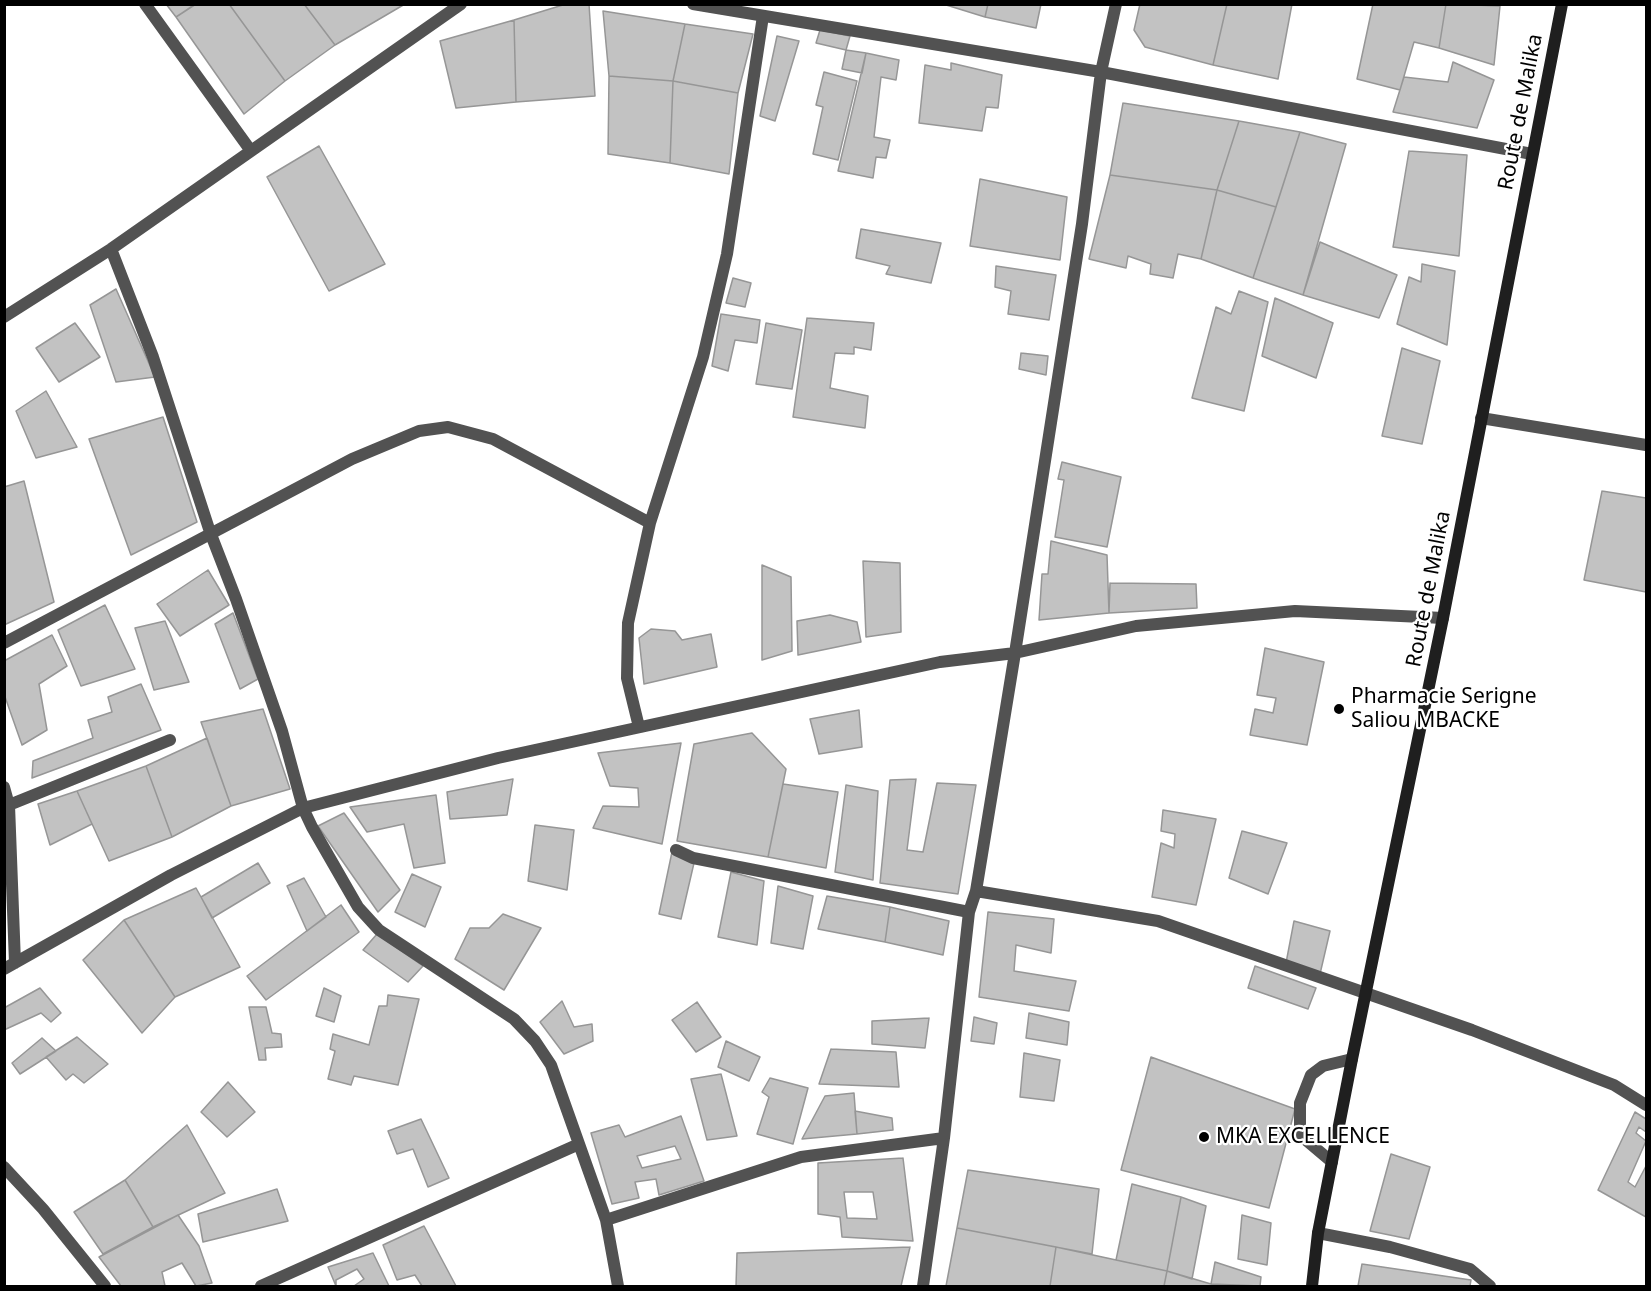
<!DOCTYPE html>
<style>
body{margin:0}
#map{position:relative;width:1651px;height:1291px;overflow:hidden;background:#fff;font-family:"Noto Sans",sans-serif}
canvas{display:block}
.frame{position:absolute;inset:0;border:6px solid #000;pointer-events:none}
</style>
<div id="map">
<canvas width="1651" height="1291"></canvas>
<div class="frame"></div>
</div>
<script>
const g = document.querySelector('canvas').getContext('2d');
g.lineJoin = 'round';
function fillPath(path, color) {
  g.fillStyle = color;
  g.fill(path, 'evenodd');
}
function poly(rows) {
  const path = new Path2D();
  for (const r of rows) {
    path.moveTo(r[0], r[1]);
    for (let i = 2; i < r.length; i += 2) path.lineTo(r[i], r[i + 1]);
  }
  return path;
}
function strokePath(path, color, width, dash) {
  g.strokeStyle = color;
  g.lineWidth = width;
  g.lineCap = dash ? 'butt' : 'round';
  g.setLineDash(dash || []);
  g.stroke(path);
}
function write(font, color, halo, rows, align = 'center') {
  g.font = font + ' "Noto Sans",sans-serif';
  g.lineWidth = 4.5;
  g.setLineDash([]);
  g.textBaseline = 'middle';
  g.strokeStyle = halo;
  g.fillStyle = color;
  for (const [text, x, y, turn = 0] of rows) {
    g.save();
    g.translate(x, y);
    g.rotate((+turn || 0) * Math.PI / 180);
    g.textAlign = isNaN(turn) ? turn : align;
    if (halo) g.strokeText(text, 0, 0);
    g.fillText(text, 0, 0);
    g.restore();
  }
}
const building = poly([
 [166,4,195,4,176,17,166,4],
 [196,4,229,4,285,81,244,114,176,17,196,4],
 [229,4,304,4,335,45,285,81,229,4],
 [304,4,405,4,335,45,304,4],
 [566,4,589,4,595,96,516,102,514,20,566,4],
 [943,4,988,4,985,17,943,4],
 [988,4,1041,4,1036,28,985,17,988,4],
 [1140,4,1227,4,1213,65,1145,47,1134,30,1140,4],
 [1227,4,1292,4,1278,79,1213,65,1227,4],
 [1373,4,1446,4,1439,48,1414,42,1400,90,1357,79,1373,4],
 [1446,4,1500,6,1494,65,1439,48,1446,4],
 [603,11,685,24,673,81,609,76,603,11],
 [514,20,516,102,456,108,440,41,514,20],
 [685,24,753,34,738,93,673,81,685,24],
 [820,30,850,36,846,50,816,43,820,30],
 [777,36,799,41,775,121,760,116,777,36],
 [846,50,866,53,862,73,842,69,846,50],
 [866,53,899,60,896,80,881,77,874,137,890,140,886,158,876,157,873,178,838,171,866,53],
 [1453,62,1494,80,1477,128,1393,112,1404,77,1448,82,1453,62],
 [951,63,1002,75,998,108,986,107,982,131,919,123,925,65,951,70,951,63],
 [824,72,857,81,838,160,813,154,823,107,816,105,824,72],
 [609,76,673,81,670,163,608,154,609,76],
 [673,81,738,93,729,174,670,163,673,81],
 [1123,103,1239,121,1217,190,1110,175,1123,103],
 [1239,121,1300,132,1276,207,1217,190,1239,121],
 [1300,132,1346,144,1303,295,1253,278,1300,132],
 [319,146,385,264,329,291,267,177,319,146],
 [1409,151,1467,155,1459,256,1393,247,1409,151],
 [1110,175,1217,190,1201,259,1178,254,1173,278,1150,274,1151,264,1128,256,1126,268,1089,259,1110,175],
 [980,179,1067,197,1060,260,970,246,980,179],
 [1217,190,1276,207,1253,278,1201,259,1217,190],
 [861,229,941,243,931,283,886,274,890,266,856,258,861,229],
 [1320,242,1397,275,1379,318,1303,295,1320,242],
 [1422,264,1455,271,1447,345,1397,324,1409,277,1421,282,1422,264],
 [996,266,1056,275,1049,320,1008,314,1011,291,995,287,996,266],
 [733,278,751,283,745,307,726,303,733,278],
 [116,289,155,377,116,382,90,305,116,289],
 [1239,291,1268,302,1244,411,1192,398,1216,307,1231,314,1239,291],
 [1275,298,1333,323,1316,378,1262,356,1275,298],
 [721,314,760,320,757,343,735,340,728,371,712,366,721,314],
 [807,318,874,323,871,350,854,347,854,354,835,353,830,388,868,396,865,428,793,417,807,318],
 [75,323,100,357,59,382,36,348,75,323],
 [766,323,802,330,792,389,756,384,766,323],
 [1402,348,1440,361,1422,444,1382,436,1402,348],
 [1021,353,1048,356,1046,375,1019,369,1021,353],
 [46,391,77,447,36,458,16,411,46,391],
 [163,417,197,522,131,555,89,439,163,417],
 [1062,462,1121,477,1107,547,1055,537,1064,480,1058,479,1062,462],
 [24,481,54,602,4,625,4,487,24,481],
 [1602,491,1646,498,1646,592,1584,580,1602,491],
 [1051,541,1107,555,1109,613,1039,620,1042,574,1048,574,1051,541],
 [863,561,900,563,901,632,866,637,863,561],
 [762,565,791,577,792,651,762,660,762,565],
 [208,570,229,605,180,636,157,604,208,570],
 [1110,583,1196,584,1197,608,1109,613,1110,583],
 [105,605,135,669,81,686,58,630,105,605],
 [233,613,258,679,240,689,215,624,233,613],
 [830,615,857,622,861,642,798,655,797,621,830,615],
 [165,621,189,682,154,690,135,628,165,621],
 [651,629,675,631,682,640,711,634,717,667,644,684,639,638,651,629],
 [52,635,67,666,39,684,47,730,22,745,4,694,4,661,52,635],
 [1265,648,1324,662,1307,745,1250,735,1255,709,1273,713,1276,698,1257,695,1265,648],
 [141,684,161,730,32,778,33,761,93,738,88,720,112,712,108,697,141,684],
 [263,709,290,789,231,806,201,722,263,709],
 [859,710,862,747,819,754,810,719,859,710],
 [752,733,786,769,768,857,677,841,694,744,752,733],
 [207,738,231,806,172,837,146,766,207,738],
 [681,743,662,844,593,828,603,806,639,807,638,788,610,786,598,753,681,743],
 [146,766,172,837,109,861,77,791,146,766],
 [513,779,507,815,450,819,447,792,513,779],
 [916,779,907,850,923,852,937,783,976,785,958,894,880,883,890,780,916,779],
 [783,784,838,792,826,868,768,857,783,784],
 [846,785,878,791,873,880,835,872,846,785],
 [77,791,92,824,50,845,38,804,77,791],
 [436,795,445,863,414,868,404,824,367,832,350,807,436,795],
 [1163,810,1216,819,1196,905,1152,897,1161,843,1174,848,1175,834,1161,831,1163,810],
 [344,813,400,890,378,912,318,826,344,813],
 [535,825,574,830,567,890,528,881,535,825],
 [1242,831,1287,843,1268,894,1229,878,1242,831],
 [672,852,694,863,681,919,659,914,672,852],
 [258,863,270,883,212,918,201,897,258,863],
 [731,872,764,881,757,945,718,937,731,872],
 [412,874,441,887,425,927,395,912,412,874],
 [304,878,326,917,307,931,287,886,304,878],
 [778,886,813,896,803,949,771,943,778,886],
 [196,888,240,967,175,997,124,920,196,888],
 [827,896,890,907,885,942,818,929,827,896],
 [341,905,359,932,266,1000,247,976,341,905],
 [890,907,949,921,943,955,885,942,890,907],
 [988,912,1054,919,1051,953,1016,945,1014,971,1076,981,1069,1011,979,997,988,912],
 [503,914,541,928,504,990,455,959,470,928,489,928,503,914],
 [124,920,175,997,142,1033,83,960,124,920],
 [1294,921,1330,931,1320,974,1286,963,1294,921],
 [377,934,423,966,408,982,363,950,377,934],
 [1255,966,1316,988,1308,1009,1248,988,1255,966],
 [40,988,61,1013,51,1022,41,1013,4,1030,4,1008,40,988],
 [324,988,341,996,334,1022,316,1016,324,988],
 [388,995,419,999,398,1085,354,1076,351,1085,328,1079,335,1051,330,1049,333,1034,369,1045,379,1006,387,1006,388,995],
 [562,1001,574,1027,592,1024,593,1041,564,1054,540,1022,562,1001],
 [697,1002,721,1037,696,1052,672,1020,697,1002],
 [249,1007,266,1007,272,1033,281,1034,282,1047,265,1048,266,1060,259,1060,249,1007],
 [1029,1013,1069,1022,1067,1045,1026,1038,1029,1013],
 [974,1017,997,1023,994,1044,971,1041,974,1017],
 [929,1018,925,1048,872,1044,872,1021,929,1018],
 [77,1037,108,1064,84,1083,73,1074,66,1080,46,1057,77,1037],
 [42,1038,56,1051,20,1074,12,1063,42,1038],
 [726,1041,760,1057,749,1081,718,1067,726,1041],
 [831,1049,896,1052,899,1087,819,1084,831,1049],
 [1024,1053,1060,1060,1054,1101,1020,1097,1024,1053],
 [1151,1057,1295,1109,1269,1208,1121,1170,1151,1057],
 [721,1074,737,1136,707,1140,691,1079,721,1074],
 [770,1078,808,1088,793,1144,757,1134,769,1097,762,1092,770,1078],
 [228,1082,255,1112,227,1137,201,1112,228,1082],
 [854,1093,857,1134,802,1139,825,1096,854,1093],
 [855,1111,892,1118,893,1130,857,1134,855,1111],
 [1635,1112,1646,1119,1646,1132,1639,1127,1636,1133,1646,1141,1628,1182,1635,1187,1646,1166,1646,1217,1598,1190,1635,1112],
 [681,1116,704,1181,659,1195,656,1179,635,1182,639,1198,612,1204,591,1133,619,1125,625,1137,681,1116],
 [675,1146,681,1159,642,1168,637,1156,675,1146],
 [421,1119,449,1178,428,1187,413,1149,397,1154,388,1131,421,1119],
 [187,1125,225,1193,153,1227,125,1180,187,1125],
 [1391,1154,1430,1167,1409,1239,1370,1231,1391,1154],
 [903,1158,913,1241,842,1237,840,1217,818,1214,818,1163,903,1158],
 [844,1192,873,1192,877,1219,847,1218,844,1192],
 [968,1170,1099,1189,1092,1254,957,1228,968,1170],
 [125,1180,153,1227,103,1254,74,1212,125,1180],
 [1132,1184,1181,1197,1167,1271,1116,1260,1132,1184],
 [277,1189,288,1221,203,1242,198,1214,277,1189],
 [1181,1197,1206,1206,1192,1279,1167,1271,1181,1197],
 [178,1215,199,1246,212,1283,196,1286,182,1263,162,1272,165,1286,121,1286,99,1257,178,1215],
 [1242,1215,1271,1223,1267,1265,1238,1259,1242,1215],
 [424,1226,456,1286,422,1286,415,1275,397,1280,383,1245,424,1226],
 [957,1228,1056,1247,1050,1286,946,1286,957,1228],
 [910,1247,901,1286,736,1286,737,1253,910,1247],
 [1056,1247,1167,1271,1164,1286,1050,1286,1056,1247],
 [373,1253,389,1286,354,1286,364,1279,357,1269,336,1280,336,1286,328,1267,373,1253],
 [1215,1262,1261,1277,1260,1286,1211,1284,1215,1262],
 [1362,1264,1471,1280,1470,1286,1358,1286,1362,1264],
 [1167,1271,1211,1284,1218,1286,1164,1286,1167,1271]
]);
fillPath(building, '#c2c2c2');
strokePath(building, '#969696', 1.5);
strokePath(poly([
 [1481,418,1646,445],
 [1332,1162,1300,1135,1300,1103,1311,1075,1323,1066,1352,1059]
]), '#525252', 12);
strokePath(poly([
 [145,4,251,151],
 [693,4,1101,72,1532,154],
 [111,249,153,357,210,532,236,599,282,731,303,808,312,827,358,907,379,930,514,1019,535,1041,551,1065,606,1220,618,1286],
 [4,317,111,249,461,4],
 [4,643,352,459,419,431,448,427,493,439,650,523],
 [639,727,627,678,628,623,650,523,703,357,727,254,763,16],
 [4,787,9,805,15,963],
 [9,805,170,740],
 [676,850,693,858,969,912],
 [976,891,1158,921,1472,1030,1614,1085,1646,1105],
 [4,969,171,875,303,808,498,758,940,662,1015,653,1136,626,1295,611,1443,618],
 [4,1167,43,1209,105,1286],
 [606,1220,801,1157,944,1138],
 [1318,1233,1390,1247,1470,1269,1490,1286],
 [261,1286,579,1144],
 [923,1286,944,1138,969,912,976,891,1015,653,1082,224,1101,72,1116,4]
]), '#525252', 12);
strokePath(poly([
 [1312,1286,1318,1233,1352,1059,1443,618,1562,4]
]), '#1f1f1f', 12);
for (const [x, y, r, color] of [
 [1339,709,6,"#000"],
 [1204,1137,6,"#000"]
]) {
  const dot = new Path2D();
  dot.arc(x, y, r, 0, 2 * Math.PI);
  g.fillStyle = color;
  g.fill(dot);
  strokePath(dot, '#fff', 2);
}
write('21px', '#000', '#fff', [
 ["Route de Malika",1521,112,-79],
 ["Route de Malika",1429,589,-79]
]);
write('21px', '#000', '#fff', [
 ["Pharmacie Serigne",1351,697],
 ["Saliou MBACKE",1351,721],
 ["MKA EXCELLENCE",1216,1137]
], 'left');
</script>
